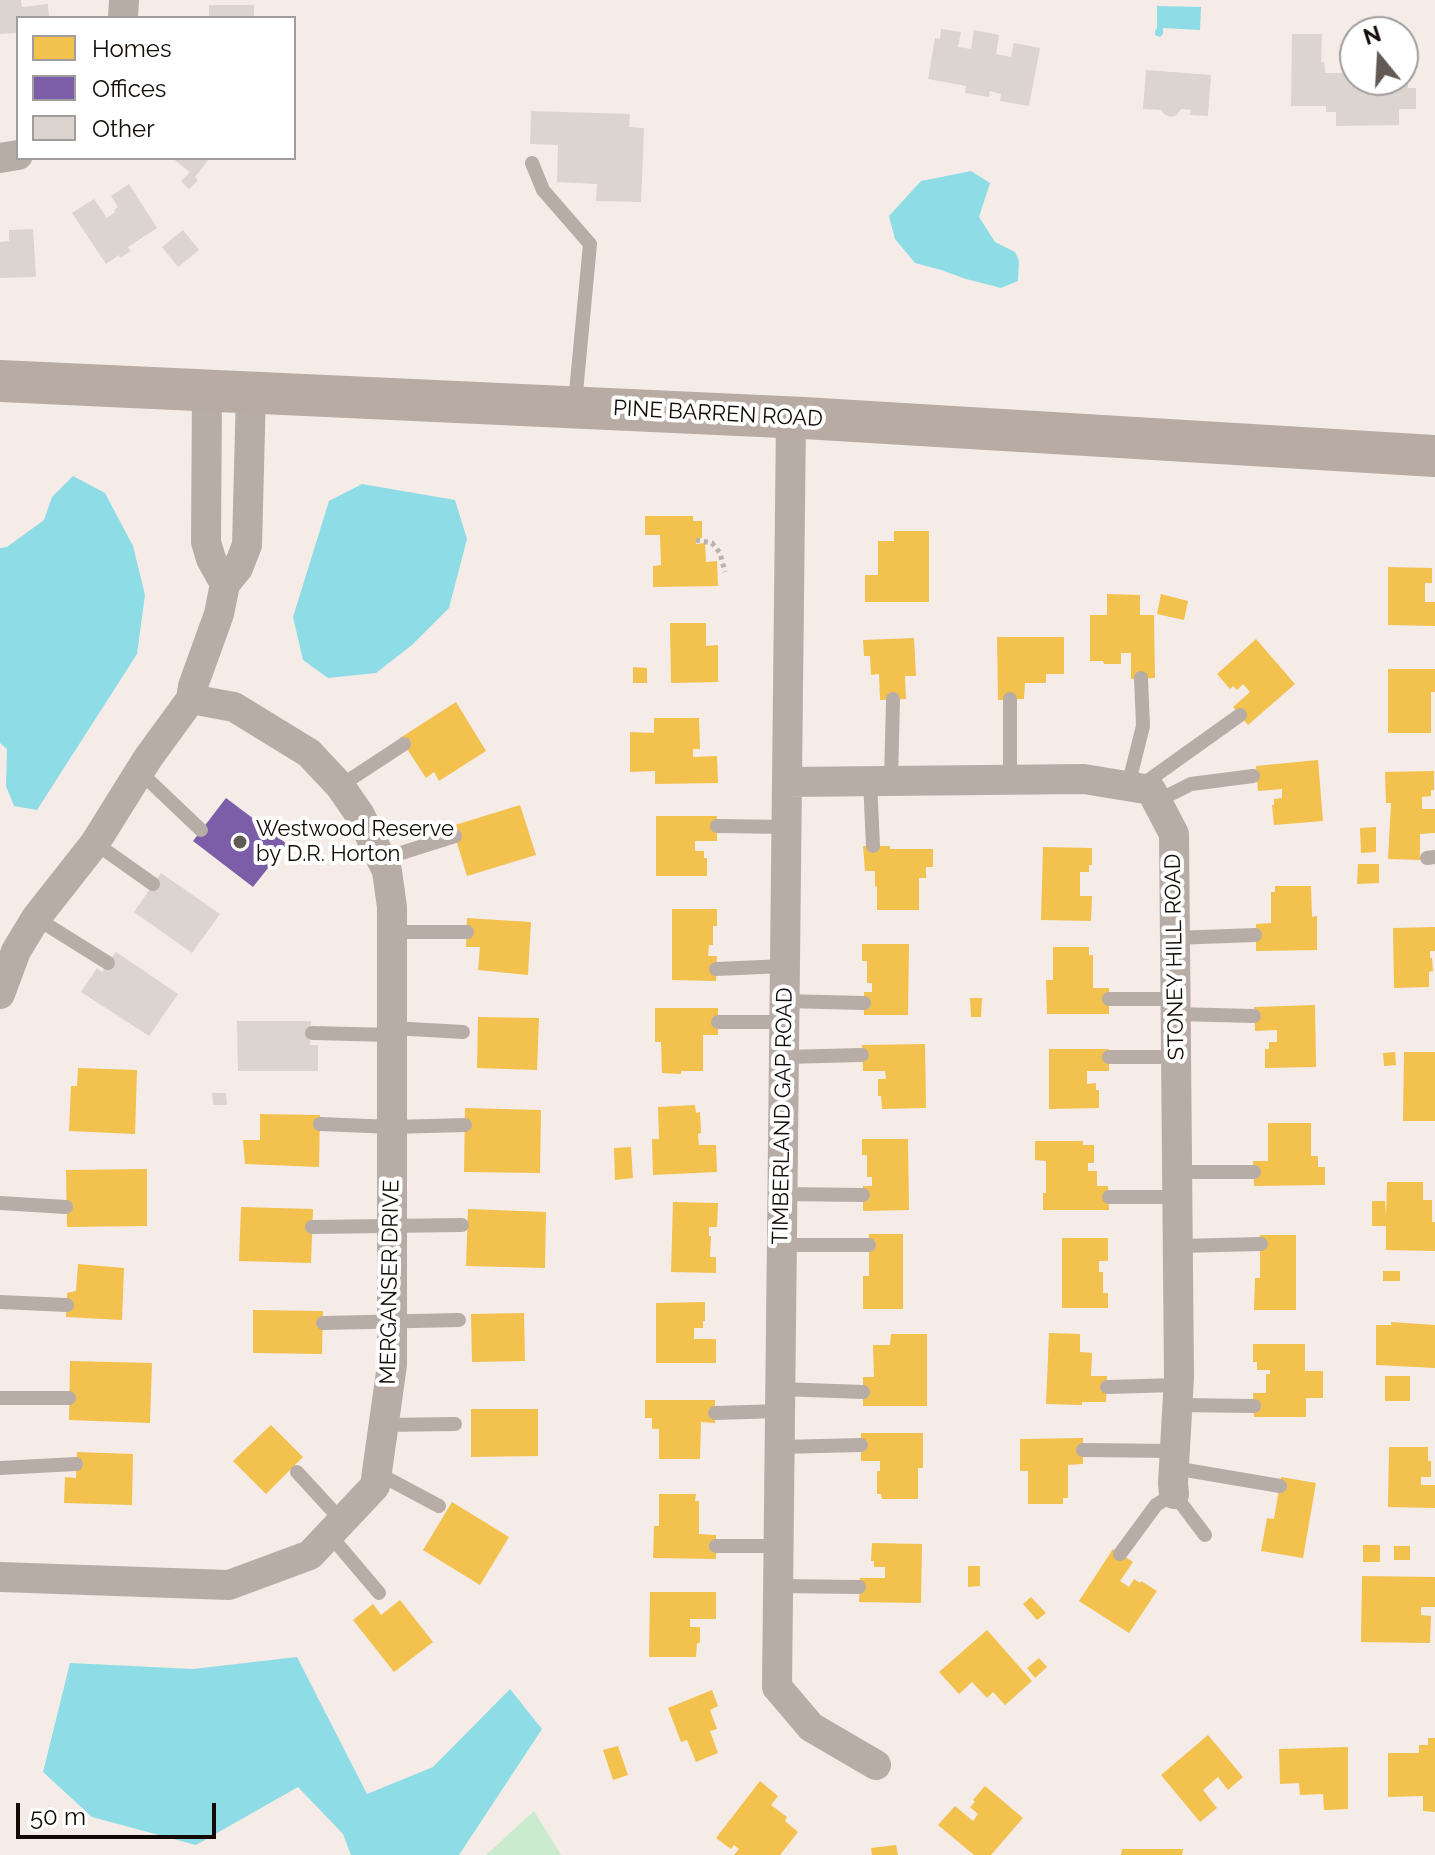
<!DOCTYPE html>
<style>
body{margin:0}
#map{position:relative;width:1435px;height:1855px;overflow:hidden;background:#f6ece7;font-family:Raleway,sans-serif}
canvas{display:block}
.legend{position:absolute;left:16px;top:16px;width:280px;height:144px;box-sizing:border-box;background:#fff;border:2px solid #a09d9c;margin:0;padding:10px 14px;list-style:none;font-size:24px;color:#120b07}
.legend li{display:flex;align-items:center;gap:16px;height:40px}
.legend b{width:40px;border:2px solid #a09d9c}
.north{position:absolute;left:1339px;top:16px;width:80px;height:80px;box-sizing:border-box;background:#fff;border:2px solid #a09d9c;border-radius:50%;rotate:342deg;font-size:22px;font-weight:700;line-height:32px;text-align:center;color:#120b07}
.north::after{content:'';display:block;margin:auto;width:28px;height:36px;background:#625a55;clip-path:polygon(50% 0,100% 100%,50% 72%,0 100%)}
.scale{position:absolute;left:16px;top:1803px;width:200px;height:36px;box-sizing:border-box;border:4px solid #120b07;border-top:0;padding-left:10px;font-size:24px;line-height:28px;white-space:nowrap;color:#120b07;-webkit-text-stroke:6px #fff;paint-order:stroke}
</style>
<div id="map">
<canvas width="1435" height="1855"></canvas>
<ul class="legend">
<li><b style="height:22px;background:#f2c14e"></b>Homes</li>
<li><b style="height:22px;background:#7b5ea7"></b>Offices</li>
<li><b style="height:22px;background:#dbd4cf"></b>Other</li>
</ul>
<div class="north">N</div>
<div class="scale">50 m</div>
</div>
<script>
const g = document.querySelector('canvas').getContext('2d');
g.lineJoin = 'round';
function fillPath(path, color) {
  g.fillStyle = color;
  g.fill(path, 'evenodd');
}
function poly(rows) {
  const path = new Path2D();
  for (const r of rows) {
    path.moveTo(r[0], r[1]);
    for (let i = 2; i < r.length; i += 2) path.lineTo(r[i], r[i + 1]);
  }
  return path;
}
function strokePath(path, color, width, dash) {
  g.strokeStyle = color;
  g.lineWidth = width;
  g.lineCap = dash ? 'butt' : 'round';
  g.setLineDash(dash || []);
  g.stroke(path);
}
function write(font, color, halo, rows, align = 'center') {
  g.font = font + ' Raleway,sans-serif';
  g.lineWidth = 8;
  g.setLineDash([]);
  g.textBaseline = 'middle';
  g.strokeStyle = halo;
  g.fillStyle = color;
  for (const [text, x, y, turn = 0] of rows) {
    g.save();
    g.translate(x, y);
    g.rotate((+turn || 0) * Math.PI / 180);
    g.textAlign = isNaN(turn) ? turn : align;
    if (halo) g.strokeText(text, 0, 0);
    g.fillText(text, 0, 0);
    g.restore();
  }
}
fillPath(poly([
 [534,1811,561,1855,486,1855]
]), '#caebcd');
fillPath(poly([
 [1157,6,1201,7,1200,30,1163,28,1163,34,1160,37,1155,35,1155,31,1157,28],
 [971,171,990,183,979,217,995,242,1015,252,1019,261,1018,281,1001,288,966,279,941,270,915,263,895,239,889,216,921,181],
 [73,476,105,493,133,546,145,595,137,654,37,810,14,806,6,786,7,749,0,743,0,548,7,547,44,520,52,497],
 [362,484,455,500,467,539,449,608,412,645,376,673,328,678,303,660,293,617,329,501],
 [297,1657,367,1794,433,1767,510,1689,542,1729,459,1855,351,1855,343,1834,298,1787,196,1845,92,1817,43,1772,70,1663,193,1669]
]), '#8ddce6');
fillPath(poly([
 [645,516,693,516,693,521,702,521,702,538,696,538,696,544,705,543,706,562,717,561,718,586,653,587,653,566,661,565,660,535,645,535],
 [894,531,929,531,929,602,865,602,865,575,878,575,878,541,894,541],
 [1388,567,1432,568,1432,583,1425,583,1425,602,1435,602,1435,626,1388,625],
 [1107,594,1140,595,1140,615,1154,615,1155,678,1131,679,1131,653,1121,653,1121,664,1104,664,1103,661,1090,661,1090,615,1107,615],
 [1161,594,1188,601,1184,620,1157,614],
 [670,623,706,623,706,646,718,645,718,682,671,683],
 [997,637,1064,637,1064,674,1046,674,1046,683,1025,683,1024,699,998,700],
 [914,638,916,676,905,676,906,699,880,700,879,674,871,675,870,656,864,656,863,640],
 [1256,639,1295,684,1248,725,1233,707,1250,692,1243,684,1237,690,1233,686,1230,689,1217,674],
 [633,667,647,668,647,683,633,683],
 [1388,669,1435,669,1435,692,1431,692,1431,733,1388,733],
 [456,702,486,751,439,781,434,772,426,778,400,738],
 [654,718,699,718,700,749,693,749,693,757,717,756,718,783,655,784,655,771,630,772,630,732,654,733],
 [1318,760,1323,821,1274,825,1272,805,1274,805,1274,799,1282,798,1282,789,1258,791,1256,766],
 [1434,771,1434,790,1431,790,1431,796,1422,797,1422,809,1435,809,1435,833,1420,834,1420,860,1388,859,1391,803,1386,803,1385,772],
 [520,805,536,855,467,876,452,826],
 [656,816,717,816,717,841,695,841,695,851,704,851,704,858,707,858,707,876,656,876],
 [1376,827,1376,852,1361,853,1360,828],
 [863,846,890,846,890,849,933,849,933,867,926,867,926,878,919,878,919,910,877,910,877,887,875,886,875,871,865,871],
 [1043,847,1092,848,1092,865,1089,865,1089,872,1080,872,1080,896,1092,896,1091,921,1041,920],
 [1358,864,1379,864,1379,883,1357,884],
 [1275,886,1311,886,1312,917,1317,916,1317,950,1256,951,1256,924,1271,923,1271,892,1275,892],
 [672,909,717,909,717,926,713,926,713,945,709,945,708,956,717,956,716,981,672,980],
 [467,918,531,922,528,975,478,970,480,947,466,947],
 [1435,927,1435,951,1430,951,1430,958,1432,958,1433,971,1429,972,1429,987,1394,988,1393,928],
 [862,944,909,944,908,1015,864,1015,864,992,872,992,872,983,867,983,867,961,862,961],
 [1053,947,1089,947,1089,955,1093,955,1093,988,1109,988,1109,1014,1047,1014,1046,980,1053,980],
 [970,998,982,998,981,1017,971,1017],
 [1315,1005,1316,1067,1265,1068,1265,1049,1269,1049,1269,1042,1277,1042,1277,1030,1255,1031,1254,1007],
 [655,1008,718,1008,718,1035,703,1035,703,1071,681,1071,681,1074,662,1073,661,1042,655,1042],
 [478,1017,539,1018,537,1070,477,1068],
 [925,1044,926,1108,882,1109,881,1096,878,1096,878,1079,886,1079,885,1071,863,1071,862,1045],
 [1049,1049,1109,1049,1109,1071,1087,1071,1087,1084,1096,1083,1096,1090,1099,1090,1099,1108,1049,1109],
 [1395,1052,1396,1065,1384,1066,1383,1053],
 [1404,1052,1435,1052,1435,1121,1403,1121],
 [78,1068,137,1070,135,1134,69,1131,71,1086,77,1086],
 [695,1105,696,1113,700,1112,701,1133,698,1134,699,1145,716,1145,717,1172,653,1175,652,1139,659,1139,658,1107],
 [465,1108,541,1110,540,1173,464,1172],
 [260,1114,320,1115,319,1167,245,1164,243,1140,260,1140],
 [1268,1123,1311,1123,1311,1156,1318,1156,1318,1167,1325,1167,1325,1185,1254,1186,1253,1161,1268,1161],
 [862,1139,908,1139,909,1210,863,1211,863,1186,872,1186,872,1177,867,1177,867,1155,862,1155],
 [1035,1141,1083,1141,1083,1145,1094,1145,1094,1163,1088,1163,1088,1171,1097,1171,1097,1186,1108,1186,1109,1210,1043,1210,1043,1193,1046,1193,1046,1161,1035,1160],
 [631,1147,633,1178,615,1180,614,1148],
 [147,1169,147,1226,67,1227,66,1170],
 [1387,1182,1423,1182,1423,1200,1432,1200,1432,1222,1435,1222,1435,1251,1386,1250,1386,1226,1372,1226,1372,1201,1385,1201,1386,1216],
 [673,1202,718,1203,717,1227,709,1227,709,1236,711,1236,710,1257,716,1257,716,1273,671,1272],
 [241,1207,313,1209,311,1263,239,1261],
 [468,1209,546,1212,545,1268,466,1266],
 [869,1234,903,1234,903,1309,863,1309,863,1276,869,1276],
 [1260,1235,1296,1235,1296,1310,1254,1310,1255,1278,1260,1278],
 [1062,1238,1108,1238,1108,1261,1099,1261,1099,1272,1103,1272,1103,1293,1108,1293,1108,1308,1062,1308],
 [78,1264,124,1268,122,1320,66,1317,67,1293,76,1291],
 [1383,1271,1400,1271,1400,1281,1383,1281],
 [705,1302,705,1321,703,1321,703,1328,694,1328,694,1339,716,1339,716,1363,656,1363,656,1303],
 [253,1310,323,1311,322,1354,253,1353],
 [524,1313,525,1361,472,1362,471,1314],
 [1391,1322,1435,1325,1435,1368,1376,1365,1376,1325,1391,1325],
 [1049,1333,1080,1334,1080,1352,1092,1353,1091,1376,1107,1376,1106,1402,1082,1402,1082,1405,1046,1404],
 [891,1334,927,1334,927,1406,863,1406,863,1377,874,1377,873,1345,890,1345],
 [1253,1344,1305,1344,1305,1371,1323,1371,1323,1398,1306,1398,1306,1417,1254,1417,1253,1393,1266,1393,1266,1374,1270,1374,1270,1370,1257,1370,1257,1362,1253,1362],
 [70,1361,152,1363,150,1423,69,1420],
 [1385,1376,1410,1376,1410,1401,1385,1401],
 [645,1400,715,1400,715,1423,701,1422,700,1459,659,1459,659,1429,652,1429,652,1418,645,1418],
 [471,1409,538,1409,538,1456,471,1457],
 [271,1425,303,1457,266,1494,233,1461],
 [861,1433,923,1433,923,1468,918,1468,918,1499,882,1499,881,1494,877,1494,877,1471,880,1471,880,1461,861,1461],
 [1083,1438,1083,1464,1068,1465,1068,1498,1063,1498,1063,1504,1028,1504,1028,1471,1020,1471,1020,1439],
 [1389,1447,1428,1447,1428,1461,1431,1461,1431,1477,1421,1477,1421,1485,1435,1485,1435,1508,1388,1507],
 [77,1452,133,1454,132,1505,64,1503,65,1477,76,1478],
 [1281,1477,1316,1483,1303,1558,1261,1551,1267,1518,1274,1519],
 [659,1494,696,1494,695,1501,699,1501,699,1534,716,1535,716,1559,653,1558,654,1526,659,1526],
 [452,1502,509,1537,480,1585,423,1550],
 [872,1543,922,1544,921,1603,859,1602,860,1578,885,1578,885,1567,874,1567,874,1561,871,1561],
 [1363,1545,1380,1545,1380,1562,1363,1562],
 [1394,1546,1410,1546,1410,1560,1394,1560],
 [1113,1549,1133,1562,1120,1581,1129,1587,1134,1579,1140,1583,1141,1581,1157,1591,1129,1633,1079,1601],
 [968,1566,980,1566,980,1586,968,1587],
 [1362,1576,1435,1577,1435,1607,1421,1607,1421,1615,1431,1616,1430,1643,1361,1642],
 [650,1592,716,1592,716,1619,690,1619,690,1627,700,1627,700,1643,697,1643,696,1657,649,1657],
 [1031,1597,1046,1613,1037,1620,1023,1604],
 [400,1600,433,1642,394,1672,353,1620,373,1604,381,1615],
 [987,1630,1032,1681,1005,1705,993,1692,987,1698,972,1682,959,1694,939,1672],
 [1039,1658,1047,1667,1035,1678,1027,1668],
 [712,1690,718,1706,710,1710,717,1729,710,1731,718,1753,696,1762,687,1740,681,1742,668,1708],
 [1208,1735,1243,1777,1228,1790,1218,1777,1203,1790,1217,1808,1200,1822,1161,1775],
 [1428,1738,1435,1738,1435,1812,1423,1811,1423,1796,1388,1797,1388,1753,1419,1753,1419,1745,1428,1745],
 [618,1746,628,1775,613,1780,603,1750],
 [1348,1747,1348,1809,1324,1810,1323,1794,1300,1795,1299,1783,1280,1784,1279,1749],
 [760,1781,778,1796,771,1805,787,1817,785,1821,798,1832,780,1855,734,1855,739,1849,734,1845,731,1849,716,1838],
 [985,1786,1023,1818,991,1855,974,1855,938,1825,955,1806,973,1821,978,1814,970,1807,975,1802,973,1800],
 [896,1845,898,1855,872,1855,871,1848],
 [1122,1849,1183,1849,1182,1855,1121,1855]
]), '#f2c14e');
fillPath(poly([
 [226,798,287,844,253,887,193,841]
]), '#7b5ea7');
fillPath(poly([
 [0,0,21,0,22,7,48,4,49,18,18,18,18,33,0,34],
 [209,5,254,5,254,18,209,18],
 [941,29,961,32,958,47,971,49,974,30,999,35,996,54,1011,57,1014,43,1040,48,1029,106,1000,101,1001,94,990,91,989,97,965,93,966,86,928,79,935,38,940,39],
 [1292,34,1322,34,1321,62,1324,62,1325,73,1342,73,1342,48,1355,48,1355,80,1403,80,1403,73,1408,72,1408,88,1416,88,1416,109,1399,109,1399,125,1336,126,1336,112,1326,112,1326,106,1291,106],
 [1146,70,1211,75,1208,116,1190,115,1191,110,1181,109,1176,116,1170,117,1164,114,1161,110,1143,109],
 [531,111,630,114,629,127,644,128,641,202,596,201,597,184,557,182,558,145,530,144],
 [172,158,210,158,195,177,198,180,189,189,181,181,190,172],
 [129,184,157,228,128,247,131,251,120,258,119,255,106,264,72,213,94,199,107,218,115,212,114,210,118,207,111,196],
 [33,229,36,277,0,278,0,242,9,241,9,230],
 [183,230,199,250,178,267,162,247],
 [161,873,220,914,192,953,134,912],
 [116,952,178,994,149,1036,81,992,97,968,102,972],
 [237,1021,311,1021,310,1045,318,1045,318,1071,238,1071],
 [212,1093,226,1093,227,1105,213,1105]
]), '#dbd4cf');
strokePath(poly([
 [696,540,712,543,720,553,725,572]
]), '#bab2ac', 5, [4, 4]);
strokePath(poly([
 [532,163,543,190,590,244,575,403],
 [1010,699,1010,779],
 [140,772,201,830],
 [870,781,873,846],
 [891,781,893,699],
 [1142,785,1240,715],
 [340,786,404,744],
 [1128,786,1143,726,1141,678],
 [1157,801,1191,784,1253,776],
 [717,826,786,827],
 [95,843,153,884],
 [1427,858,1435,857],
 [382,859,455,836],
 [36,918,108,963],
 [392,932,467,932],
 [1175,938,1255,935],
 [716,969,785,966],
 [1109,999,1175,999],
 [784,1001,864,1003],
 [1175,1014,1254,1016],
 [718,1022,784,1022],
 [392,1028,463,1032],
 [312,1033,392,1035],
 [784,1057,862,1055],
 [1109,1057,1176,1057],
 [320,1124,393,1127,465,1125],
 [1177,1172,1254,1172],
 [782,1194,863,1195],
 [1109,1197,1177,1197],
 [0,1203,66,1207],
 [312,1227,462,1225],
 [782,1245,869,1245],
 [1178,1246,1261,1244],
 [0,1302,67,1305],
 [323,1323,459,1320],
 [1107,1387,1178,1385],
 [780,1389,863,1392],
 [0,1398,69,1398],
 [1177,1405,1254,1406],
 [715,1413,780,1411],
 [384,1425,455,1424],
 [780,1447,861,1445],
 [1083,1450,1175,1451],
 [0,1468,76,1464],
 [1174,1468,1280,1486],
 [297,1472,342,1521],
 [377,1473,439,1506],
 [329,1534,379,1593],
 [716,1546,779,1546],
 [1120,1554,1156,1505,1174,1494,1205,1535],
 [779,1586,859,1587]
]), '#b8ada6', 14);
strokePath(poly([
 [123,18,124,0],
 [0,158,18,155],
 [207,390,206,542,211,559,225,584],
 [791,417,777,1687,811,1727,876,1765],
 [787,782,1084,779,1151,790,1174,834,1179,1377,1173,1483,1174,1494],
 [0,994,16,951,36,918,95,843,148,758,191,699,193,686,219,614,225,584,238,568,247,545,251,392],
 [0,1577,229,1585,310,1555,375,1486,392,1365,392,907,387,871,360,815,340,786,309,753,234,707,191,699]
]), '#b8ada6', 30);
strokePath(poly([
 [0,381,804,418,1435,456]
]), '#b8aba3', 42);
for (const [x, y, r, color] of [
 [240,842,8,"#625a55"]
]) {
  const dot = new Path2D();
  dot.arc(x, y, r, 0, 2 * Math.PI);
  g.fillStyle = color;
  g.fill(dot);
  strokePath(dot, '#fff', 3);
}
write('22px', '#120b07', '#fff', [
 ["PINE BARREN ROAD",718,414,3],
 ["STONEY HILL ROAD",1175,957,-91],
 ["TIMBERLAND GAP ROAD",783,1116,-89],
 ["MERGANSER DRIVE",390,1282,-89]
]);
write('22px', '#120b07', '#fff', [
 ["Westwood Reserve",256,829],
 ["by D.R. Horton",256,854]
], 'left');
</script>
